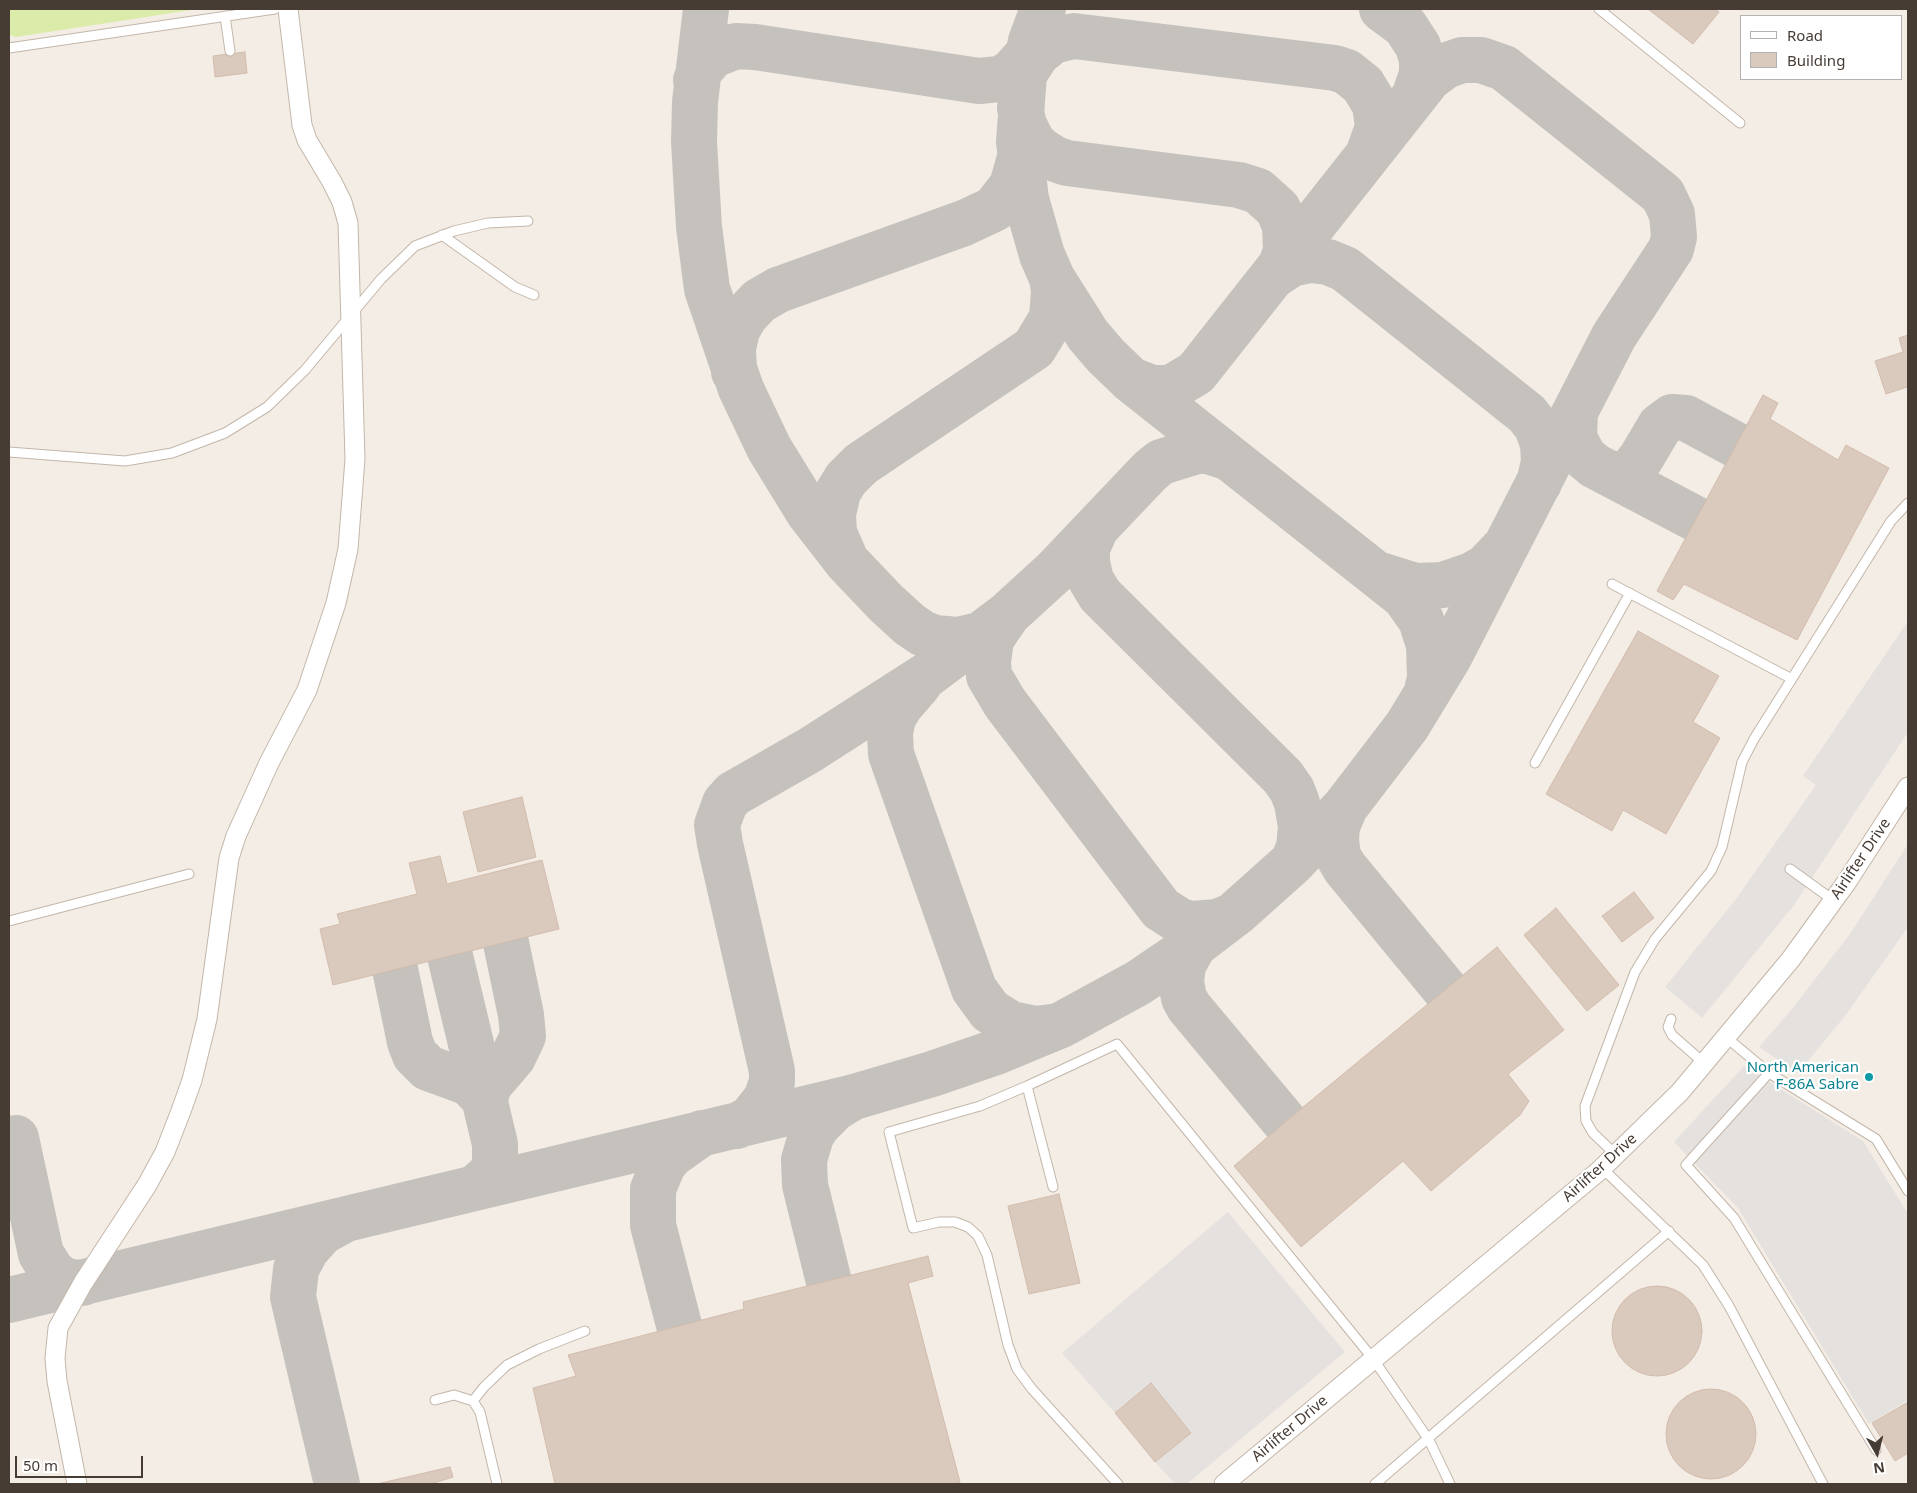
<!DOCTYPE html>
<style>
body{margin:0}
#map{position:relative;width:1917px;height:1493px;overflow:hidden;background:#f4ede5;font-family:"Noto Sans",sans-serif}
canvas{display:block}
.frame{position:absolute;inset:0;border:10px solid #473c34;pointer-events:none}
.legend{position:absolute;left:1740px;top:15px;width:162px;height:65px;box-sizing:border-box;background:#fff;border:1px solid #b5b1ae;margin:0;padding:6px 9px;list-style:none;font-size:15px;color:#473c34}
.legend li{display:flex;align-items:center;gap:10px;height:25px}
.legend b{width:25px;border:1px solid #b5b1ae}
.north{position:absolute;left:1852px;top:1428px;width:50px;height:50px;-webkit-text-stroke:4px #fff;paint-order:stroke;rotate:172deg;font-size:14px;font-weight:700;line-height:20px;text-align:center;color:#473c34}
.north::after{content:'';display:block;margin:auto;width:18px;height:22px;background:#473c34;clip-path:polygon(50% 0,100% 100%,50% 72%,0 100%)}
.scale{position:absolute;left:15px;top:1456px;width:128px;height:22px;box-sizing:border-box;border:2px solid #473c34;border-top:0;padding-left:6px;font-size:15px;line-height:18px;white-space:nowrap;color:#473c34;-webkit-text-stroke:4px #fff;paint-order:stroke}
</style>
<div id="map">
<canvas width="1917" height="1493"></canvas>
<div class="frame"></div>
<ul class="legend">
<li><b style="height:6px;background:#fff"></b>Road</li>
<li><b style="height:14px;background:#dac9bd"></b>Building</li>
</ul>
<div class="north">N</div>
<div class="scale">50 m</div>
</div>
<script>
const g = document.querySelector('canvas').getContext('2d');
g.lineJoin = 'round';
function fillPath(path, color) {
  g.fillStyle = color;
  g.fill(path, 'evenodd');
}
function poly(rows) {
  const path = new Path2D();
  for (const r of rows) {
    if (r.length === 3) {
      path.moveTo(r[0] + r[2], r[1]);
      path.arc(r[0], r[1], r[2], 0, 2 * Math.PI);
      continue;
    }
    path.moveTo(r[0], r[1]);
    for (let i = 2; i < r.length; i += 2) path.lineTo(r[i], r[i + 1]);
  }
  return path;
}
function strokePath(path, color, width, dash) {
  g.strokeStyle = color;
  g.lineWidth = width;
  g.lineCap = dash ? 'butt' : 'round';
  g.setLineDash(dash || []);
  g.stroke(path);
}
function write(font, color, halo, rows, align = 'center') {
  g.font = font + ' "Noto Sans",sans-serif';
  g.lineWidth = 4.5;
  g.setLineDash([]);
  g.textBaseline = 'middle';
  g.strokeStyle = halo;
  g.fillStyle = color;
  for (const [text, x, y, turn = 0] of rows) {
    g.save();
    g.translate(x, y);
    g.rotate((+turn || 0) * Math.PI / 180);
    g.textAlign = isNaN(turn) ? turn : align;
    if (halo) g.strokeText(text, 0, 0);
    g.fillText(text, 0, 0);
    g.restore();
  }
}
fillPath(poly([
 [9,9,198,9,16,37,9,35]
]), '#dbecaa');
fillPath(poly([
 [1908,621,1908,732,1794,905,1702,1018,1665,987,1736,899,1816,785,1803,776],
 [1908,844,1908,927,1845,1016,1798,1073,1759,1047,1792,1009,1850,934],
 [1744,1066,1863,1141,1908,1214,1908,1400,1869,1424,1738,1208,1674,1142],
 [1228,1212,1345,1352,1187,1484,1175,1484,1155,1462,1191,1432,1151,1384,1115,1413,1062,1353]
]), '#e5e1de');
strokePath(poly([
 [706,9,695,102,694,142,699,227,707,289,741,389,769,448,809,513,847,562,886,603,909,624,922,633,935,638,958,640,980,635],
 [1043,9,1031,41,1024,74,1019,142,1026,199,1042,255,1052,278,1088,335,1106,356,1131,380,1405,597,1421,620,1429,645,1430,678,1426,695],
 [1382,9,1405,26,1418,46,1422,60,1422,74,1414,97],
 [1024,74,1037,54,1053,41,1074,36,1335,68,1347,72,1363,85,1375,105,1378,127,1368,155],
 [696,80,701,69,713,55,736,46,755,47,979,81,999,79,1011,73,1028,54],
 [1020,108,1024,125,1032,141,1039,149,1055,159,1067,163,1239,185,1258,191,1278,209,1285,226,1286,251,1280,268],
 [1273,276,1291,264,1310,260,1328,262,1345,269,1527,414,1537,427,1543,444,1544,462,1539,483],
 [734,372,733,348,737,330,745,316,759,301,778,290,964,223,994,209,1012,186,1019,161],
 [1575,412,1574,438,1584,457,1595,466,1696,519],
 [1609,473,1623,475,1630,472,1641,458,1660,426,1672,417,1686,418,1736,445],
 [1096,528,1087,548,1087,563,1091,580,1100,595,1283,777,1292,790,1297,803,1301,827,1299,847,1293,862],
 [844,556,834,533,833,514,838,492,846,479,861,464,1034,348,1052,318,1054,291,1052,278],
 [1380,575,1415,586,1443,585,1472,575,1486,567,1503,549],
 [1008,614,991,639,988,662,989,676,1005,703,1161,909,1180,921,1192,924,1217,922,1232,916],
 [919,684,900,706,893,718,890,733,891,754,974,989,990,1011,1011,1024,1036,1029,1059,1026],
 [1345,807,1337,826,1336,840,1338,856,1345,868,1444,988],
 [1194,945,1183,965,1181,982,1184,998,1189,1007,1285,1122],
 [450,956,495,1144,495,1164,491,1174,475,1188],
 [395,969,410,1042,415,1055,428,1068,469,1083,485,1099],
 [485,1099,489,1085,513,1057,523,1036,521,1015,506,943],
 [737,1126,751,1118,766,1099,772,1082,772,1071,720,844,717,825,725,803,733,794,810,750,927,675,1008,614,1054,572,1150,471,1161,462,1197,451,1208,451,1227,457],
 [16,1138,41,1254,52,1271,60,1278,70,1282,83,1283],
 [829,1282,805,1185,804,1160,811,1136,818,1125,835,1108,853,1097],
 [9,1300,854,1097,932,1074,996,1052,1061,1025,1138,983,1194,945,1236,913,1293,862,1345,807,1407,726,1449,657,1614,336,1671,249,1674,237,1672,214,1663,195,1657,190,1504,68,1481,60,1462,60,1445,66,1429,78,1196,373,1171,388,1152,388,1131,380],
 [679,1325,653,1225,653,1189,663,1165,671,1155,702,1133],
 [337,1484,293,1297,296,1269,306,1250,322,1232,342,1221]
]), '#c5c2be', 46);
const building = poly([
 [1648,9,1715,9,1719,12,1693,44,1648,9],
 [245,52,247,73,215,77,213,56,245,52],
 [1908,335,1908,391,1907,387,1886,394,1875,361,1903,352,1899,338,1908,335],
 [1763,395,1778,403,1770,419,1838,460,1846,445,1889,468,1797,640,1684,584,1673,600,1657,591,1763,395],
 [1638,631,1719,676,1693,722,1720,738,1666,834,1623,810,1612,831,1546,794,1638,631],
 [522,797,536,857,478,872,463,812,522,797],
 [440,856,447,884,542,860,559,929,333,985,320,929,340,924,337,914,417,894,409,863,440,856],
 [1634,892,1654,918,1622,942,1602,916,1634,892],
 [1556,908,1619,985,1587,1011,1524,935,1556,908],
 [1497,947,1564,1030,1508,1074,1529,1101,1520,1115,1431,1191,1403,1161,1301,1247,1234,1166,1285,1122,1497,947],
 [1059,1194,1080,1283,1029,1294,1008,1206,1059,1194],
 [928,1256,933,1276,908,1283,960,1482,952,1484,555,1484,533,1388,576,1376,568,1355,744,1309,743,1302,928,1256],
 [1657,1331,45],
 [1151,1383,1191,1433,1155,1462,1115,1413,1151,1383],
 [1711,1434,45],
 [1908,1402,1908,1453,1895,1461,1872,1423,1908,1402],
 [450,1467,453,1477,431,1484,377,1484,450,1467]
]);
fillPath(building, '#dac9bd');
strokePath(building, '#d2bcac', 1);
const lane = poly([
 [1599,9,1740,123],
 [225,16,230,51],
 [9,48,275,9],
 [442,235,515,287,534,295],
 [9,452,125,461,172,453,225,433,267,407,305,370,381,279,415,246,454,231,488,223,528,221],
 [1612,584,1792,679],
 [1535,763,1630,593],
 [1790,869,1833,900],
 [9,921,189,874],
 [1671,1019,1668,1027,1672,1035,1705,1064],
 [1727,1038,1769,1073,1686,1165,1734,1218,1876,1450],
 [1769,1073,1876,1139,1908,1191],
 [1027,1086,1117,1044,1374,1360,1429,1440,1450,1484],
 [1616,1155,1593,1133,1586,1121,1585,1106,1635,972,1655,939,1711,871,1722,847,1742,762,1754,739,1891,521,1908,503],
 [1602,1168,1703,1265,1729,1306,1823,1484],
 [1053,1187,1027,1086,980,1106,889,1132,913,1228,939,1222,955,1222,968,1227,978,1236,987,1255,1008,1345,1017,1369,1032,1389,1118,1484],
 [435,1400,454,1395,473,1401,480,1412,497,1484],
 [473,1401,484,1387,507,1365,539,1349,585,1331],
 [1375,1484,1669,1231]
]);
const street = poly([
 [77,1484,57,1381,55,1358,58,1328,83,1283,147,1185,165,1152,181,1111,192,1080,207,1019,229,858,236,836,269,763,307,690,336,603,348,549,355,459,348,223,342,202,332,182,307,140,302,125,288,9],
 [1224,1484,1599,1171,1680,1092,1791,959,1846,883,1908,787]
]);
strokePath(lane, '#c3b6aa', 11);
strokePath(street, '#c3b6aa', 21);
strokePath(lane, '#fff', 9);
strokePath(street, '#fff', 19);
for (const [x, y, r, color] of [
 [1869,1077,5,"#0f9aa8"]
]) {
  const dot = new Path2D();
  dot.arc(x, y, r, 0, 2 * Math.PI);
  g.fillStyle = color;
  g.fill(dot);
  strokePath(dot, '#fff', 2);
}
write('15px', '#473c34', '#fff', [
 ["Airlifter Drive",1861,859,-56],
 ["Airlifter Drive",1600,1168,-42],
 ["Airlifter Drive",1290,1429,-40]
]);
write('15px', '#0d838f', '#fff', [
 ["North American",1859,1068],
 ["F-86A Sabre",1859,1085]
], 'right');
</script>
